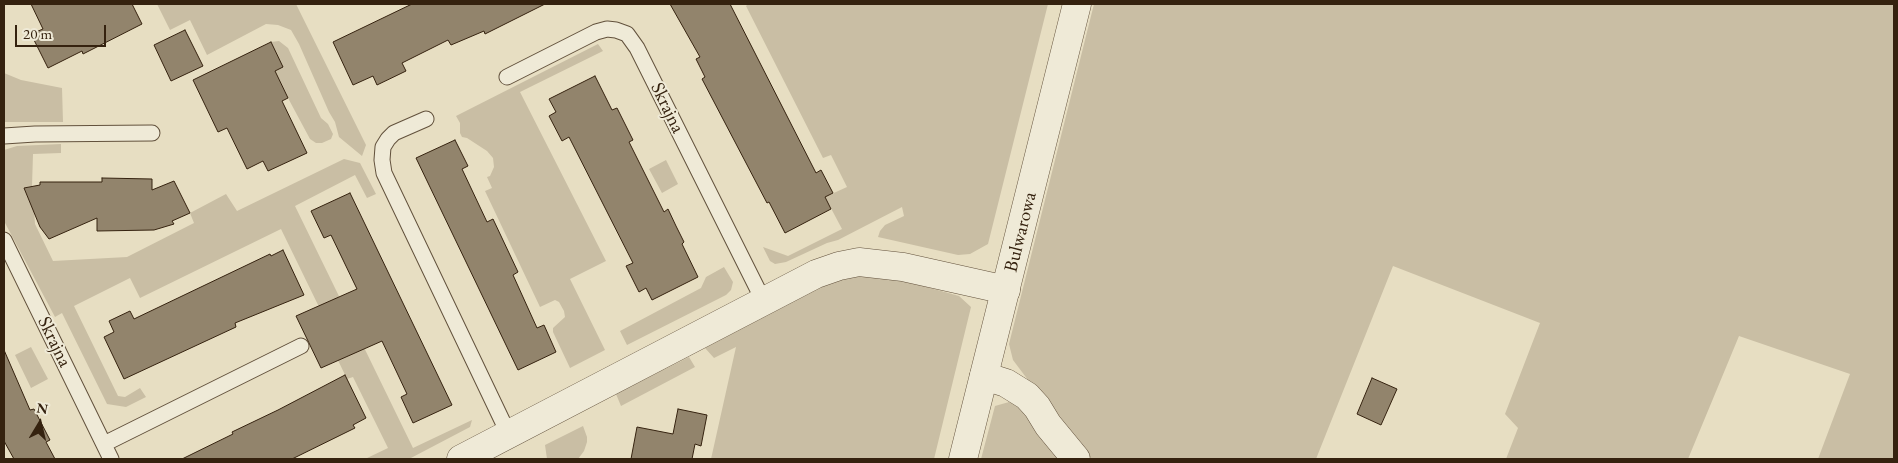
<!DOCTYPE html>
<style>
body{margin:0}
#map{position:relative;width:1898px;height:463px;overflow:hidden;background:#e7dec2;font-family:"EB Garamond",serif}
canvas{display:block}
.frame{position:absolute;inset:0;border:5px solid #35220f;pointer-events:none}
.north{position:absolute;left:15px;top:398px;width:50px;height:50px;-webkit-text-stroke:4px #efead7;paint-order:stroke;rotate:9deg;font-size:14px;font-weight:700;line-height:20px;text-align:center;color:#35220f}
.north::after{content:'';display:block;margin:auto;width:18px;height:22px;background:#35220f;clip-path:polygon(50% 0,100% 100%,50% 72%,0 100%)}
.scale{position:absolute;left:15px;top:25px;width:91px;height:22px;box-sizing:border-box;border:2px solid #35220f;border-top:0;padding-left:6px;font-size:15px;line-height:18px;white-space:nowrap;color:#35220f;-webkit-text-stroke:4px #efead7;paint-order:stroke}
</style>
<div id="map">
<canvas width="1898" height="463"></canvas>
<div class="frame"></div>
<div class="north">N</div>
<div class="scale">20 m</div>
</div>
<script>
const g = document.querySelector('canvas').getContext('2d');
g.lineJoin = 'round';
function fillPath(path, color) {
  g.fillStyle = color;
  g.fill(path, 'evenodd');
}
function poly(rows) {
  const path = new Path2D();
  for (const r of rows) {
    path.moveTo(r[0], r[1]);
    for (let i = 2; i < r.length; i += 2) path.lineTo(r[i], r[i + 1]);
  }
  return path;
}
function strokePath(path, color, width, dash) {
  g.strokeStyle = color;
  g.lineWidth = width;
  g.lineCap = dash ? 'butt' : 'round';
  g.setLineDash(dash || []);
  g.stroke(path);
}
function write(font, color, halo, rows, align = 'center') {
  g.font = font + ' "EB Garamond",serif';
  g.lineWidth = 4;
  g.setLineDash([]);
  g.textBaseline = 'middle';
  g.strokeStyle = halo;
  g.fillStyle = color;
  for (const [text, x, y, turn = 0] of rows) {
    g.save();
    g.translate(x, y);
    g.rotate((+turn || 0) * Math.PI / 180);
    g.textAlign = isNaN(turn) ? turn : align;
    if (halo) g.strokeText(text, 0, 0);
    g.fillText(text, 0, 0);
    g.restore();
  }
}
fillPath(poly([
 [157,4,296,4,366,145,362,156,339,137,335,122,329,112,299,44,291,30,278,25,266,24,207,55,190,20,170,30],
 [748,4,1048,4,988,244,970,254,958,255,878,237,880,231,885,225,904,216,902,207,838,240,827,243,786,262,775,264,770,261,763,247,788,256,842,229,825,197,847,187,831,155,823,158,746,6],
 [1094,4,1894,4,1894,459,1818,459,1850,374,1739,336,1688,459,1506,459,1518,428,1505,414,1540,323,1393,266,1316,459,1092,459,1040,396,1013,360,1009,344],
 [279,41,288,48,321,118,328,124,333,134,331,139,322,143,316,143,310,139,288,98,275,71,282,67,271,42],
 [598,44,603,51,520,92,606,261,570,279,605,350,570,368,553,332,553,328,565,317,564,311,559,302,555,300,540,307,485,191,492,188,487,177,490,176,494,167,493,158,487,151,467,138,462,137,460,133,460,123,456,116],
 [4,73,21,80,62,88,63,122,4,122],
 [61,144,61,153,33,154,32,186,24,188,34,210,35,224,53,261,127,257,194,223,190,213,226,194,237,211,344,159,360,163,376,194,367,198,355,175,295,206,413,448,472,420,470,427,409,459,365,459,388,448,353,377,347,379,335,354,320,309,281,229,140,298,130,278,74,306,118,396,125,397,140,388,146,397,126,407,107,404,62,313,55,317,4,221,4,150,17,146],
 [666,160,678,184,662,193,649,169],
 [724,267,733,282,731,290,726,295,627,345,620,331,701,288,706,277],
 [861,273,891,277,959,296,971,307,934,459,711,459,736,347,714,358,705,348,828,283],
 [31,347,48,379,31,388,15,355],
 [689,357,695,367,621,406,616,394],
 [1009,402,1018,405,1064,459,981,459,995,406],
 [583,426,587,437,587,442,584,451,578,459,547,459,545,445]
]), '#c9bea4');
const building = poly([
 [31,4,132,4,142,24,83,54,82,51,48,68,31,34,43,29,31,4],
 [412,4,545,4,485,34,484,31,451,45,448,40,402,63,406,71,377,85,373,76,353,85,333,42,412,4],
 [670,4,730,4,816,173,821,170,833,193,825,197,831,209,785,233,769,202,767,203,702,79,705,77,696,59,700,57,670,4],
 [185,30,203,66,171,81,154,45,185,30],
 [271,42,283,67,275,71,288,98,282,101,307,153,268,171,263,161,247,169,227,128,218,132,193,80,271,42],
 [595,76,612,110,617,108,633,140,629,142,664,212,668,209,676,226,684,242,682,244,698,277,652,300,646,288,639,292,626,266,633,263,569,137,562,141,549,116,556,112,549,99,595,76],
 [455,140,468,166,462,169,487,222,493,219,518,272,513,275,537,328,544,325,556,352,518,370,416,158,455,140],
 [102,178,152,179,152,190,174,181,190,213,172,221,174,224,154,230,97,231,97,218,49,239,40,227,24,188,40,185,40,182,102,182,102,178],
 [350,193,452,405,413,423,401,397,407,394,382,341,321,368,296,316,357,289,331,235,324,238,311,211,350,193],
 [283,250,304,295,235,323,236,327,124,379,104,337,114,332,109,321,130,311,134,319,270,254,271,256,283,250],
 [4,350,30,410,34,409,50,440,46,442,55,459,14,459,4,441,4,350],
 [345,375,366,418,353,425,355,428,292,459,182,459,233,434,232,432,278,410,345,375],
 [1372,378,1397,389,1381,425,1357,414,1372,378],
 [678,409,707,415,701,446,695,444,692,459,631,459,637,427,673,434,678,409]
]);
fillPath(building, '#92846c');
strokePath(building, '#35220f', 1);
const service = poly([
 [507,77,596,32,607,29,616,30,627,34,637,48,764,302],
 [426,119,394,133,388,139,383,147,382,160,384,173,509,435],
 [4,136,35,134,152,133],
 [4,240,111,459],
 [104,444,301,346]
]);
const minor = poly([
 [984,376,1006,383,1027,396,1037,407,1048,425,1076,459],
 [461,459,816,274,839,266,859,262,903,267,1006,290]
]);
const tertiary = poly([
 [963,459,1077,4]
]);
strokePath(service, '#62513c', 17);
strokePath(minor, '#62513c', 29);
strokePath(tertiary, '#62513c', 29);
strokePath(service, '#efead7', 15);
strokePath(minor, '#efead7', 28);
strokePath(tertiary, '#efead7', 28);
write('19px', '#35220f', '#efead7', [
 ["Skrajna",667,108,64],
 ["Bulwarowa",1021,232,-76],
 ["Skrajna",54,342,64]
]);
</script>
